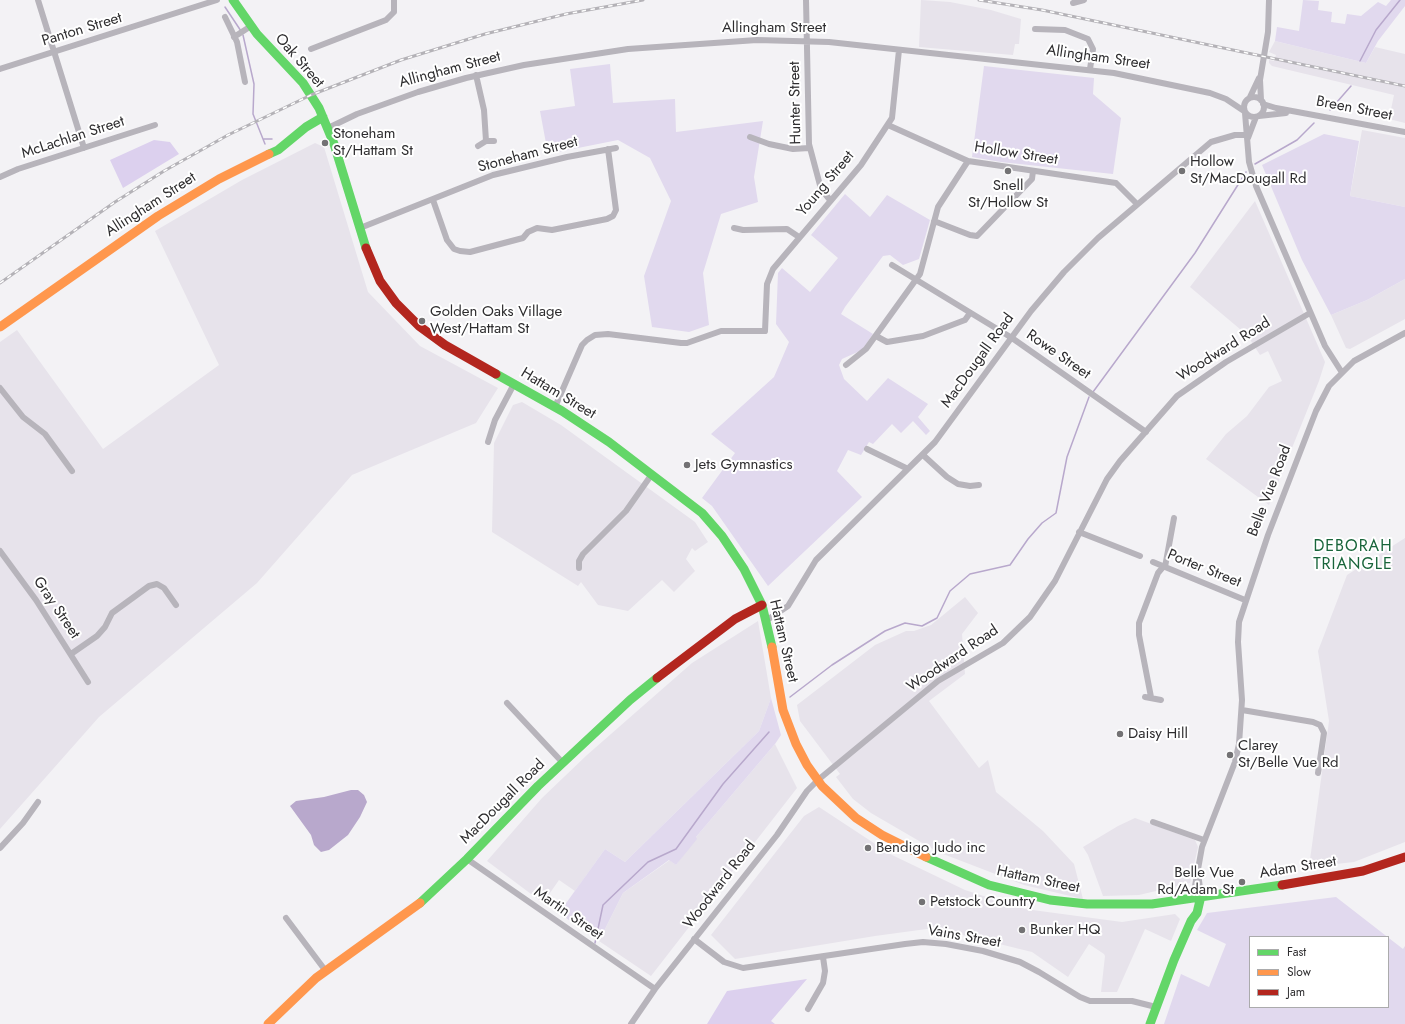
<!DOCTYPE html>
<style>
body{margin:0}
#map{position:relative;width:1405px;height:1024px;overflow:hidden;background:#f3f2f5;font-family:Jost,sans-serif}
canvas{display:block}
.legend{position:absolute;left:1249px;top:936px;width:140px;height:72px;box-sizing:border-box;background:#fff;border:1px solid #ababac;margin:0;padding:5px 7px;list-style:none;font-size:12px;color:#2e2d2f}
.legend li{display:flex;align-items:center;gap:8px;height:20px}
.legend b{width:20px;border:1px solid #ababac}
</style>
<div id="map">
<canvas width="1405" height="1024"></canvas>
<ul class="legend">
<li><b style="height:5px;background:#63d668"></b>Fast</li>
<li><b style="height:5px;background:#ff974d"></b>Slow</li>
<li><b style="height:5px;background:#b3261e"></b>Jam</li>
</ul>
</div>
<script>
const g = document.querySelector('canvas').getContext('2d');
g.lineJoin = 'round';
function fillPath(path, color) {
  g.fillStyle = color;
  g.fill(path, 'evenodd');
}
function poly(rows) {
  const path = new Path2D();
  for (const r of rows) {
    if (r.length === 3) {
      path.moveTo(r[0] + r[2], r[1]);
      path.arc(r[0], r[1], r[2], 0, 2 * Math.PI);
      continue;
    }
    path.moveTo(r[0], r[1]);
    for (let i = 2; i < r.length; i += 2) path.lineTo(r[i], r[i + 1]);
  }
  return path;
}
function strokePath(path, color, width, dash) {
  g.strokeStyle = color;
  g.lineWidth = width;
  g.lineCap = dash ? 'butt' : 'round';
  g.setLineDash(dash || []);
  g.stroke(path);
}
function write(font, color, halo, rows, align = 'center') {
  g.font = font + ' Jost,sans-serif';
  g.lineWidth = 4;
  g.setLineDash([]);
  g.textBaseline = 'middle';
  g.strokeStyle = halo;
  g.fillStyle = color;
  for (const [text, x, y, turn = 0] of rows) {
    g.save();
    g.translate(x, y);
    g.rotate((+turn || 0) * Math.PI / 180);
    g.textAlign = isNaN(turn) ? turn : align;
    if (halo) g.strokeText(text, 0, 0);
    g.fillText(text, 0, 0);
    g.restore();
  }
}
fillPath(poly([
 [921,0,950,2,991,10,1021,19,1019,44,1015,44,1013,55,919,47],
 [1275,41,1366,63,1375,47,1405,54,1405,123,1389,119,1394,95,1272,66,1269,63,1269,60,1274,61,1276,55,1269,52],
 [1362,130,1405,138,1405,207,1350,196],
 [315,143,324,147,368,292,420,346,498,388,476,423,352,475,257,583,99,717,0,829,0,342,17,330,103,449,219,365,155,231,242,180],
 [1255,201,1325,362,1319,381,1269,505,1206,459,1226,434,1247,416,1269,387,1282,381,1268,351,1260,355,1247,335,1190,287],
 [1405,279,1405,319,1350,349,1346,348,1331,315,1367,300],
 [522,402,561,425,695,522,708,542,695,551,692,548,686,559,695,571,674,592,662,580,628,611,598,605,581,582,578,586,492,532,494,443,513,405],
 [1405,538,1405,842,1354,862,1309,867,1329,721,1318,651,1347,575],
 [965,597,978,613,962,634,965,674,929,701,979,768,988,760,996,792,1043,831,1074,864,1083,899,1024,885,938,852,871,813,853,799,836,777,840,774,800,721,797,705,875,645,906,631,914,631,931,625],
 [758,621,771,698,759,731,625,862,605,849,575,891,559,880,543,903,487,861,542,798,587,755,692,663],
 [775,744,797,788,651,976,599,941,623,893,670,860,676,865,696,837],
 [819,807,892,855,965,890,1002,902,1025,909,1122,922,1175,914,1180,919,1171,941,1145,929,1117,992,1101,992,1105,956,1104,954,1089,944,1068,977,1032,952,934,928,875,936,735,959,711,935,804,816],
 [1135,818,1195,840,1198,847,1190,883,1139,895,1103,896,1088,855,1083,847,1118,826]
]), '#e7e3eb');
fillPath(poly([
 [1303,0,1319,1,1318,10,1332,12,1331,22,1345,24,1347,14,1361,16,1378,2,1386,6,1391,0,1405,0,1405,6,1378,41,1366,63,1275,41,1277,27,1299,31],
 [610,64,613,103,675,99,676,132,763,121,754,177,758,202,721,214,703,273,709,325,689,332,652,327,644,276,671,201,650,158,618,140,548,154,540,111,575,106,570,69],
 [984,66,1094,78,1093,94,1121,118,1113,174,1001,162,972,157],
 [1324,134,1359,141,1350,196,1405,207,1405,279,1367,300,1331,315,1302,260,1262,165],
 [845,194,870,217,887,195,930,220,919,259,903,265,890,255,883,256,845,307,841,314,873,334,862,350,842,359,839,365,844,379,867,401,888,378,928,404,918,417,930,431,926,435,913,421,901,433,892,424,873,444,869,442,861,455,848,450,837,471,862,497,768,586,712,506,702,498,735,453,711,434,774,377,789,342,776,324,778,273,782,268,810,292,838,258,811,235],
 [771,698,781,735,775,744,696,837,697,839,676,865,669,860,623,893,599,941,559,913,605,849,625,862,759,731],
 [1336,897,1403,949,1405,946,1405,1024,1164,1024,1181,974,1209,987,1226,944,1197,930,1207,913],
 [1250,937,1388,937,1388,1007,1250,1007]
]), '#e1d9ee');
fillPath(poly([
 [154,140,170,142,179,154,123,188,110,160],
 [807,979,771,1021,775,1024,707,1024,727,991]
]), '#dcd0ee');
fillPath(poly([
 [351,790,358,790,364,795,367,802,360,817,348,835,329,850,321,852,314,845,311,835,290,806,296,801,324,797]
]), '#b8a8cc');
strokePath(poly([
 [225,7,241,31],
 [243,35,254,84,253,114,265,144],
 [1360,61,1376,30,1400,0],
 [1330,110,1351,86],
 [264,139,272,139],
 [1255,164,1297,140,1314,123],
 [1093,392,1195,253,1246,172],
 [790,697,832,665,885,631,905,623,922,626,937,618,950,591,970,574,1010,565,1028,539,1042,523,1056,513,1067,457,1089,397],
 [595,943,603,905,648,862,676,849,723,784,769,732]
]), '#b8a8cc', 1.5);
strokePath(poly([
 [38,0,84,148],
 [806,0,809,144,821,189,830,200],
 [1073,3,1084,0],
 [225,17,237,42,245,82],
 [1035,29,1065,30,1088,39,1093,49,1090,69],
 [234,37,251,26],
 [311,49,386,20,394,12,394,0],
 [0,69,217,0],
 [476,75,484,110,486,141],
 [1254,107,10],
 [1250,97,1259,78],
 [1261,100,1260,80,1268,32,1269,0],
 [1263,104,1276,108,1405,132],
 [1245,113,1249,162,1256,186,1325,346,1341,371],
 [1259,116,1286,113],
 [888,125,968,161,1116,183,1137,204],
 [328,128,357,114,418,92,466,78,524,65,628,49,757,40,829,42,1114,73,1210,93,1226,99,1244,111],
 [750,137,769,144,793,149,809,148],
 [1248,138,1256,117],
 [478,146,486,141,494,141],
 [0,177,18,169,155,125],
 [433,200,447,240,454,249,460,251,470,252,523,238,528,232,537,228,552,230,607,219,613,216,616,210,608,149],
 [934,221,970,235,977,236,1032,179,1033,171],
 [360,228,493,175,567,157,616,148],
 [734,228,743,230,787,229,799,237],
 [892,265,1012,338,1146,432],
 [876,336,887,342,923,336,965,320,970,313],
 [846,365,866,349,920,274,938,207,968,161],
 [0,388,23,417,45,434,72,471],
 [555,407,582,345,587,340,595,335,608,334,681,343,687,343,721,331,765,331,767,284,773,269,861,165,892,118,899,50],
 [488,442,495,420,514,384],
 [867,449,908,469],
 [923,455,947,477,958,484,970,486,979,485],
 [1079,532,1140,556],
 [0,551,36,600,88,682],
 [1153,562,1245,600],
 [1165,567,1174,518],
 [579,568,579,561,583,554,626,511,652,474],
 [767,620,788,606,816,560,935,442,1031,311,1064,272,1098,238,1211,142,1235,135,1249,135],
 [71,654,97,636,105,627,112,613,149,586,157,584,164,588,176,605],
 [1145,697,1161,700],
 [1151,697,1139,635,1139,623,1158,573,1163,567],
 [507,703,563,763],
 [1242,710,1313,722,1320,725,1324,733,1318,773],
 [1153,822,1204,840],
 [0,848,23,823,38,802],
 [467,859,655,989],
 [1198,873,1201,896],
 [1193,897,1202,847,1235,762,1239,744,1242,700,1238,642,1239,622,1268,535,1316,411,1329,386,1354,361,1405,333],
 [286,918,325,970],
 [694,939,724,962,743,968,905,944,923,942,946,944,983,951,1020,962,1039,972,1080,997,1090,1001,1132,1001,1156,1007],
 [808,1009,823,983,825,971,823,957],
 [631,1024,655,989,777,835,807,791,818,780,938,681,1003,643,1030,617,1055,581,1107,479,1120,461,1177,396,1226,362,1310,313]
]), '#b7b4bb', 6);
strokePath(poly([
 [233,0,257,34,303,83,319,108,334,144,366,248],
 [269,154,278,150,306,127,323,117],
 [496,374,562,411,609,442,702,513,722,536,744,569,762,605,772,647],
 [926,857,989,885,1050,900,1087,904,1152,904,1282,885],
 [420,903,467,859,538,786,630,700,657,678],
 [1150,1024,1174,960,1191,921,1197,913,1201,896]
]), '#63d668', 9);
strokePath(poly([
 [0,327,158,216,219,179,269,154],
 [772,647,783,710,796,744,807,765,822,786,856,818,882,835,926,857],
 [268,1024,316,978,420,903]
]), '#ff974d', 9);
strokePath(poly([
 [366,248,380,281,396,303,419,326,445,345,496,374],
 [657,678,735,619,762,605],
 [1282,885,1363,871,1405,857]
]), '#b3261e', 9);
const rail = poly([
 [979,0,1042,10,1405,86],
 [0,283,115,202,164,171,228,135,311,95,401,60,485,34,566,14,643,0]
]);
strokePath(rail, '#b4b2b7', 3);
strokePath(rail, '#fff', 1.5, [4.5]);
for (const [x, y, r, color] of [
 [325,143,4,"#737274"],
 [1008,171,4,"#737274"],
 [1182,171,4,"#737274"],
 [422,321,4,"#737274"],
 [687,465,4,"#737274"],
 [1120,734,4,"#737274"],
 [1230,755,4,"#737274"],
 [868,848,4,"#737274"],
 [1242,882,4,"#737274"],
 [922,902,4,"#737274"],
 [1022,930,4,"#737274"]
]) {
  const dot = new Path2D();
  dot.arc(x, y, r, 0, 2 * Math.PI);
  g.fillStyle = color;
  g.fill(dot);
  strokePath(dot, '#fff', 1.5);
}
write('15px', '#2e2d2f', '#fff', [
 ["Allingham Street",774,28],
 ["Panton Street",82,30,-17],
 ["Allingham Street",1098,58,8],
 ["Oak Street",299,61,49],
 ["Allingham Street",450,70,-15],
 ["Hunter Street",796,103,-91],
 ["Breen Street",1354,109,11],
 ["McLachlan Street",73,138,-18],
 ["Hollow Street",1016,154,9],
 ["Stoneham Street",528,155,-15],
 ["Young Street",826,184,-50],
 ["Allingham Street",151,205,-33],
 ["Woodward Road",1224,350,-32],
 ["Rowe Street",1058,355,35],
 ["MacDougall Road",978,361,-54],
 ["Hattam Street",558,394,31],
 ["Belle Vue Road",1270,491,-69],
 ["Porter Street",1204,569,22],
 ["Gray Street",56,608,56],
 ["Hattam Street",783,641,77],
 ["Woodward Road",953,659,-34],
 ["MacDougall Road",503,802,-45],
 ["Adam Street",1298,868,-9],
 ["Hattam Street",1038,880,12],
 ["Woodward Road",720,885,-52],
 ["Martin Street",568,914,35],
 ["Vains Street",964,937,10]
]);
write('15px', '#2e2d2f', '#fff', [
 ["Stoneham",333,134],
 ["St/Hattam St",333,151],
 ["Hollow",1190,162],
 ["St/MacDougall Rd",1190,179],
 ["Snell",1008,186,"center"],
 ["St/Hollow St",1008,203,"center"],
 ["Golden Oaks Village",430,312],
 ["West/Hattam St",430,329],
 ["Jets Gymnastics",695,465],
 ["Daisy Hill",1128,734],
 ["Clarey",1238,746],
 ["St/Belle Vue Rd",1238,763],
 ["Bendigo Judo inc",876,848],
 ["Belle Vue",1234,873,"right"],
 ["Rd/Adam St",1234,890,"right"],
 ["Petstock Country",930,902],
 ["Bunker HQ",1030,930]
], 'left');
g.letterSpacing = '1px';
write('16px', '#19653b', '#fff', [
 ["DEBORAH",1353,547],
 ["TRIANGLE",1353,565]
]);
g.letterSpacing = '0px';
</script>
